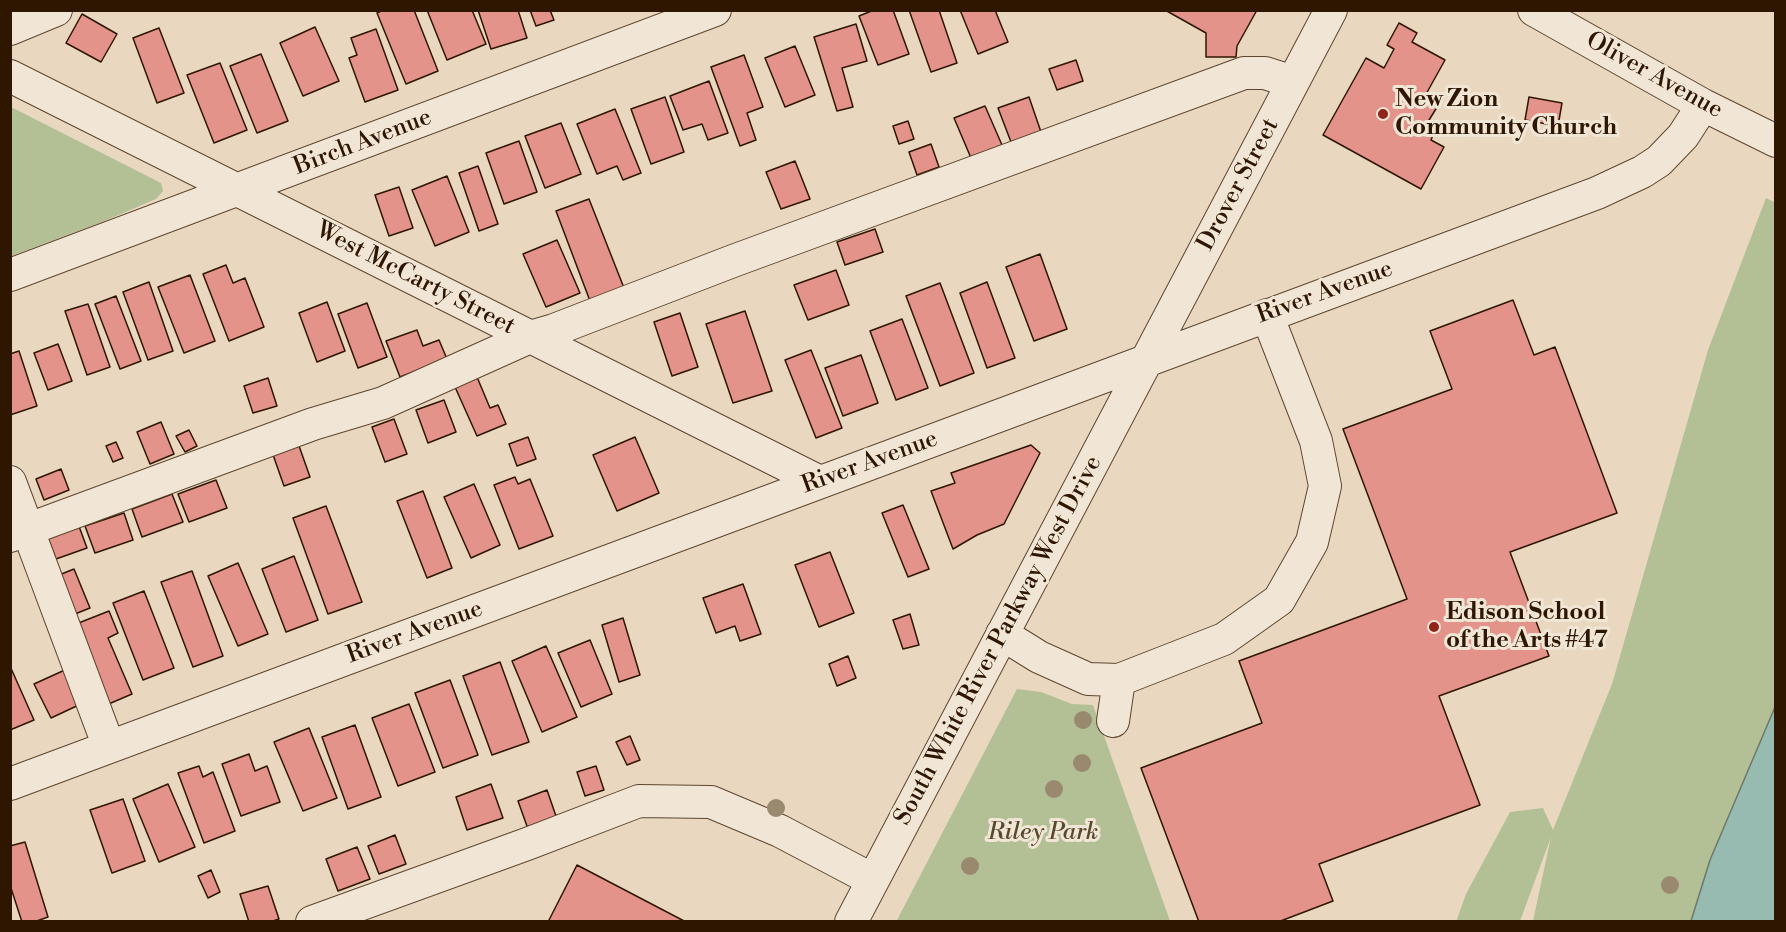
<!DOCTYPE html>
<style>
body{margin:0}
#map{position:relative;width:1786px;height:932px;overflow:hidden;background:#e9d8bf;font-family:"Libre Bodoni",serif}
canvas{display:block}
.frame{position:absolute;inset:0;border:12px solid #2f1600;pointer-events:none}
</style>
<div id="map">
<canvas width="1786" height="932"></canvas>
<div class="frame"></div>
</div>
<script>
const g = document.querySelector('canvas').getContext('2d');
g.lineJoin = 'round';
function fillPath(path, color) {
  g.fillStyle = color;
  g.fill(path, 'evenodd');
}
function poly(rows) {
  const path = new Path2D();
  for (const r of rows) {
    path.moveTo(r[0], r[1]);
    for (let i = 2; i < r.length; i += 2) path.lineTo(r[i], r[i + 1]);
  }
  return path;
}
function strokePath(path, color, width, dash) {
  g.strokeStyle = color;
  g.lineWidth = width;
  g.lineCap = dash ? 'butt' : 'round';
  g.setLineDash(dash || []);
  g.stroke(path);
}
function write(font, color, halo, rows, align = 'center') {
  g.font = font + ' "Libre Bodoni",serif';
  g.lineWidth = 6;
  g.setLineDash([]);
  g.textBaseline = 'middle';
  g.strokeStyle = halo;
  g.fillStyle = color;
  for (const [text, x, y, turn = 0] of rows) {
    g.save();
    g.translate(x, y);
    g.rotate((+turn || 0) * Math.PI / 180);
    g.textAlign = isNaN(turn) ? turn : align;
    if (halo) g.strokeText(text, 0, 0);
    g.fillText(text, 0, 0);
    g.restore();
  }
}
fillPath(poly([
 [11,107,161,183,163,191,156,199,102,222,11,256],
 [1766,198,1776,203,1775,707,1710,860,1691,921,1533,921,1551,837,1520,921,1456,922,1466,894,1510,812,1543,808,1553,830,1612,684,1708,350],
 [1017,689,1041,692,1072,704,1093,705,1170,921,896,922]
]), '#b3bf95');
const water = poly([
 [1775,707,1775,921,1691,921,1710,860,1775,707]
]);
fillPath(water, '#97bab1');
strokePath(water, '#6d786a', 1.5);
const building = poly([
 [383,10,414,10,438,71,406,84,377,13,383,10],
 [427,10,472,10,486,44,447,60,427,10],
 [478,10,518,10,527,38,491,49,478,10],
 [530,10,550,10,554,20,536,26,530,10],
 [874,10,893,10,909,54,878,65,859,16,874,10],
 [909,10,939,10,957,63,931,72,909,10],
 [960,10,995,10,1008,42,978,54,960,10],
 [1165,10,1257,10,1237,46,1236,57,1206,57,1206,33,1165,10],
 [82,14,117,34,101,62,66,43,82,14],
 [1399,23,1417,33,1412,42,1445,60,1425,96,1439,104,1426,125,1435,130,1431,140,1444,147,1421,189,1323,135,1366,58,1384,68,1394,49,1387,45,1399,23],
 [856,24,867,61,842,68,853,107,837,111,814,37,856,24],
 [315,27,339,81,303,96,280,43,315,27],
 [159,28,184,93,157,103,133,38,159,28],
 [376,29,398,90,365,102,349,58,357,55,351,38,376,29],
 [795,46,815,95,785,107,765,58,795,46],
 [261,54,288,121,257,133,230,66,261,54],
 [744,55,763,107,747,113,756,140,740,146,711,67,744,55],
 [1076,60,1083,81,1057,90,1049,69,1076,60],
 [220,63,247,130,214,143,187,75,220,63],
 [709,81,728,133,708,140,702,124,683,130,670,96,709,81],
 [665,97,684,152,651,164,631,109,665,97],
 [1029,97,1041,132,1011,142,998,108,1029,97],
 [1529,97,1562,103,1558,126,1525,120,1529,97],
 [985,106,1002,145,971,158,954,118,985,106],
 [615,109,641,173,623,180,617,166,597,174,577,124,615,109],
 [908,121,914,139,899,144,893,126,908,121],
 [561,123,581,174,545,188,525,136,561,123],
 [519,141,537,192,504,204,486,153,519,141],
 [931,144,939,167,917,175,909,152,931,144],
 [795,161,810,199,781,209,766,172,795,161],
 [478,166,498,224,479,231,459,173,478,166],
 [447,176,469,232,435,246,412,190,447,176],
 [399,187,413,228,389,236,375,195,399,187],
 [589,199,624,288,590,301,556,211,589,199],
 [875,229,883,252,845,265,837,242,875,229],
 [557,240,580,293,546,307,523,254,557,240],
 [1040,254,1067,329,1034,341,1006,267,1040,254],
 [226,265,233,283,245,278,264,327,229,341,203,274,226,265],
 [836,270,849,305,808,320,794,285,836,270],
 [190,275,215,341,184,353,158,287,190,275],
 [149,282,173,351,148,360,123,292,149,282],
 [987,282,1015,358,987,368,960,293,987,282],
 [940,283,974,373,940,386,906,296,940,283],
 [116,296,141,361,120,369,95,304,116,296],
 [1513,300,1534,355,1555,347,1617,513,1510,552,1549,656,1439,696,1480,805,1319,864,1333,901,1278,922,1199,922,1141,768,1262,723,1239,661,1407,599,1343,429,1452,389,1430,331,1513,300],
 [327,302,345,351,317,362,299,313,327,302],
 [367,303,387,357,358,368,338,314,367,303],
 [88,304,110,367,87,375,65,311,88,304],
 [745,311,772,391,733,403,706,324,745,311],
 [680,313,698,367,672,376,654,322,680,313],
 [902,319,928,388,896,400,870,331,902,319],
 [417,330,423,346,439,340,447,359,400,377,386,341,417,330],
 [58,344,72,381,48,390,34,353,58,344],
 [811,350,842,428,816,438,785,360,811,350],
 [19,351,37,406,10,415,10,354,19,351],
 [861,355,878,403,843,416,825,368,861,355],
 [477,377,490,408,498,405,506,424,477,436,455,387,477,377],
 [268,378,277,406,253,413,244,386,268,378],
 [444,400,456,432,428,443,416,410,444,400],
 [394,419,407,454,385,462,372,427,394,419],
 [161,422,174,454,150,464,137,432,161,422],
 [189,430,197,446,185,452,176,436,189,430],
 [528,437,536,459,517,466,509,444,528,437],
 [635,437,659,493,617,511,593,455,635,437],
 [116,442,123,458,113,462,106,446,116,442],
 [298,443,310,477,284,486,272,452,298,443],
 [1031,445,1040,453,1004,524,977,535,953,549,931,491,955,483,951,473,1031,445],
 [61,469,69,490,44,500,36,479,61,469],
 [515,477,518,484,530,479,553,536,519,549,494,485,515,477],
 [216,480,227,508,189,522,178,494,216,480],
 [474,484,500,545,471,558,444,497,474,484],
 [423,491,452,568,427,578,397,501,423,491],
 [172,494,183,522,142,537,132,509,172,494],
 [903,505,929,569,908,577,882,513,903,505],
 [326,506,362,602,328,614,293,518,326,506],
 [124,513,133,540,95,553,85,526,124,513],
 [77,521,87,548,56,559,46,533,77,521],
 [830,552,854,613,819,627,795,565,830,552],
 [294,556,318,620,286,632,262,569,294,556],
 [238,563,268,634,238,646,208,576,238,563],
 [74,569,90,608,70,616,54,577,74,569],
 [192,571,223,656,193,667,161,582,192,571],
 [743,584,761,634,740,641,735,626,716,633,703,598,743,584],
 [144,591,174,668,143,680,113,603,144,591],
 [109,611,118,633,108,638,132,694,104,706,71,626,109,611],
 [910,614,919,645,903,649,893,620,910,614],
 [623,618,640,675,619,682,602,625,623,618],
 [590,640,612,694,581,707,558,653,590,640],
 [546,646,577,717,542,732,512,661,546,646],
 [848,656,856,678,837,686,829,664,848,656],
 [500,662,529,742,492,755,463,676,500,662],
 [10,666,34,720,10,730,10,666],
 [67,669,83,703,51,718,34,684,67,669],
 [450,680,478,755,443,768,415,693,450,680],
 [409,704,435,772,398,786,372,718,409,704],
 [355,725,381,797,348,809,322,737,355,725],
 [309,728,337,798,303,811,274,742,309,728],
 [630,736,640,760,627,765,616,742,630,736],
 [249,754,255,771,267,766,280,802,241,816,222,764,249,754],
 [199,766,203,777,213,772,235,831,204,843,178,773,199,766],
 [596,766,604,790,585,796,577,772,596,766],
 [168,784,195,847,159,862,133,799,168,784],
 [491,784,503,818,467,830,456,797,491,784],
 [547,790,557,819,528,829,518,801,547,790],
 [123,799,145,861,112,873,90,810,123,799],
 [395,835,406,864,379,874,368,846,395,835],
 [25,842,48,917,34,922,22,922,10,885,10,846,25,842],
 [357,847,370,879,338,891,326,859,357,847],
 [577,865,686,922,548,922,577,865],
 [211,870,220,892,208,898,198,876,211,870],
 [268,886,279,919,270,922,249,922,240,894,268,886]
]);
fillPath(building, '#e39389');
strokePath(building, '#2f1600', 1.5);
const minor = poly([
 [1534,10,1703,105,1776,141],
 [10,29,56,10],
 [10,76,820,482],
 [10,275,715,10],
 [10,482,109,747],
 [10,536,313,424,383,403,530,337,554,330,733,261,1244,73,1265,73,1293,82],
 [1002,634,1039,657,1088,679,1119,680,1224,639,1279,600,1312,542,1325,486,1316,441,1267,315],
 [1113,721,1119,680],
 [10,784,1597,193,1642,172,1659,161,1683,136,1703,105],
 [312,922,527,844,639,801,711,802,780,831,873,880],
 [851,922,1331,10]
]);
strokePath(minor, '#5e4630', 34);
strokePath(minor, '#f1e6d5', 32);
g.fillStyle = '#99896f';
for (const [x, y] of [
 [1083,720],
 [1082,763],
 [1054,789],
 [776,808],
 [970,866],
 [1670,885]
]) {
  g.beginPath();
  g.arc(x, y, 9, 0, 2 * Math.PI);
  g.fill();
}
for (const [x, y, r, color] of [
 [1383,114,6,"#8f2418"],
 [1434,627,6,"#8f2418"]
]) {
  const dot = new Path2D();
  dot.arc(x, y, r, 0, 2 * Math.PI);
  g.fillStyle = color;
  g.fill(dot);
  strokePath(dot, '#f1e6d5', 2);
}
write('24px', '#2f1600', '#f1e6d5', [
 ["Oliver Avenue",1654,76,29],
 ["Birch Avenue",363,143,-21],
 ["Drover Street",1239,185,-62],
 ["West McCarty Street",415,279,27],
 ["River Avenue",1325,293,-20],
 ["River Avenue",870,463,-20],
 ["River Avenue",415,633,-20],
 ["South White River Parkway West Drive",999,641,-62]
]);
write('bold 24px', '#2f1600', '#f1e6d5', [
 ["New Zion",1395,100],
 ["Community Church",1395,128],
 ["Edison School",1446,613],
 ["of the Arts #47",1446,641]
], 'left');
write('italic 24px', '#57492d', '#f1e6d5', [
 ["Riley Park",1043,833]
]);
</script>
